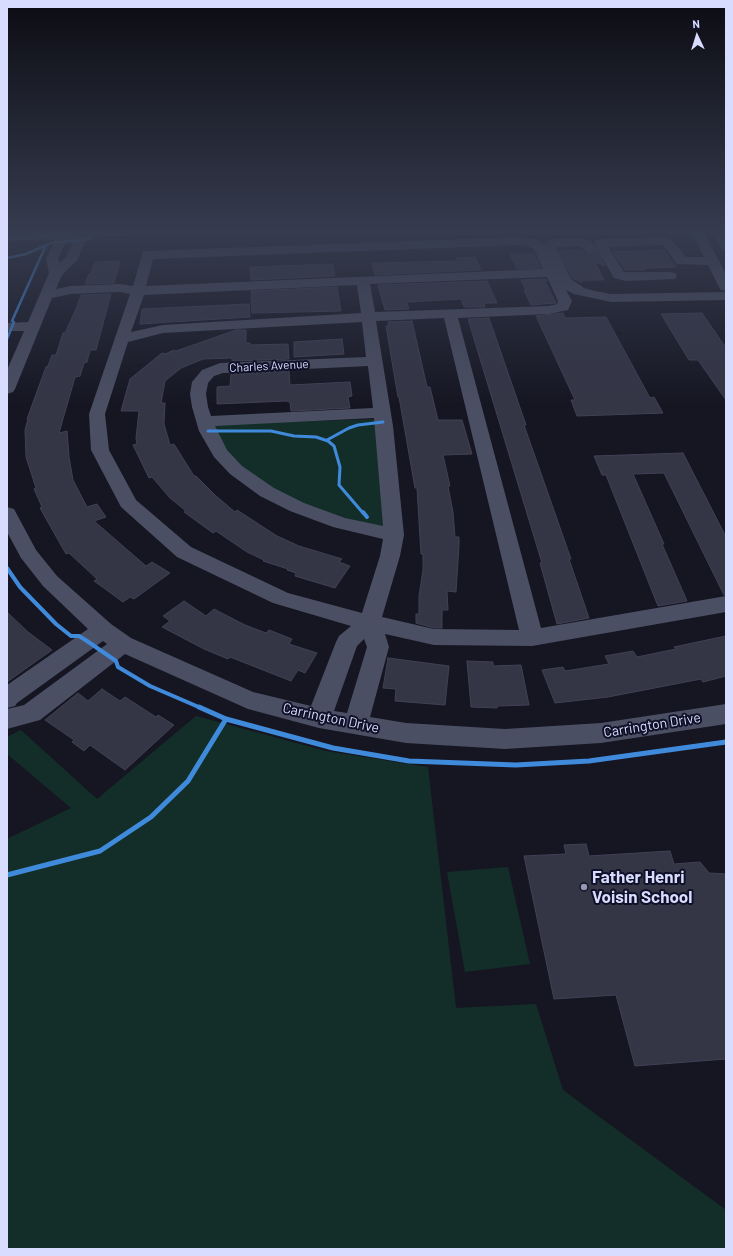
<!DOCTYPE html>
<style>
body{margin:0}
#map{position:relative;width:733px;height:1256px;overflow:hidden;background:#161622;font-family:Barlow,sans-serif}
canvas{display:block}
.frame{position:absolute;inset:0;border:8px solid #d8dcfe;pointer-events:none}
.north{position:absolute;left:677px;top:16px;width:40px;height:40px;-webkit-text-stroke:3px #101128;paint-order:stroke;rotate:356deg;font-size:11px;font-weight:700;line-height:16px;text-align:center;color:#d8dcfe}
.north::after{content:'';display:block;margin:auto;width:14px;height:18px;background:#d8dcfe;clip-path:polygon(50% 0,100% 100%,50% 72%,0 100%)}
</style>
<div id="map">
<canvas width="733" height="1256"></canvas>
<div class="frame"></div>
<div class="north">N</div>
</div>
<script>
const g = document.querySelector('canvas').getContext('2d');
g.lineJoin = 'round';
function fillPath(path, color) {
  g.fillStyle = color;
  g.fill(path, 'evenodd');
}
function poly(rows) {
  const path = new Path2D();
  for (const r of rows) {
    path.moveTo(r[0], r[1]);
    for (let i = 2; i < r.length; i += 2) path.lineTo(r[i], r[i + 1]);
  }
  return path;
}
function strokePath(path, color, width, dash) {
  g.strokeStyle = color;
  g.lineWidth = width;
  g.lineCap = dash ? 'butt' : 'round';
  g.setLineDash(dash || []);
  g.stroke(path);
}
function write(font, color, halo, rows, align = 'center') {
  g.font = font + ' Barlow,sans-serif';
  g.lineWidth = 4;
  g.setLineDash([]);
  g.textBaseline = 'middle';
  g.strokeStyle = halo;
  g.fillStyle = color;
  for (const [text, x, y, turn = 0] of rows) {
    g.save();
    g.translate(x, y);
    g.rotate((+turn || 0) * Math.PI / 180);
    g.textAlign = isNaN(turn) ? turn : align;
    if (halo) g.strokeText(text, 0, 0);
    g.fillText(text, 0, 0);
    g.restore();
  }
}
fillPath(poly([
 [382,419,394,535,340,523,236,470,205,424],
 [196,716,326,751,428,767,456,1008,536,1004,563,1090,726,1210,726,1249,7,1249,7,839,71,808,7,754,7,737,21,730,97,799],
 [508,867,530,964,465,972,447,872]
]), '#132e29');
const building = poly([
 [582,250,586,254,596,254,598,253,605,266,594,261,604,280,576,280,572,278,559,251,582,250],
 [664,250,676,267,644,268,645,270,625,270,613,252,664,250],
 [510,254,534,254,541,268,517,269,510,254],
 [475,257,481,270,375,275,372,263,457,261,456,258,475,257],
 [120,261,114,283,85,284,89,274,91,274,95,262,120,261],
 [333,264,335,276,251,280,250,267,333,264],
 [546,279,547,281,545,281,556,303,531,305,524,290,526,290,521,280,546,279],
 [487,281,497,303,484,303,485,307,464,307,461,299,407,302,409,309,385,310,378,285,487,281],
 [337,287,341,311,252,313,251,291,337,287],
 [111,294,96,350,90,350,87,362,84,363,80,376,75,377,59,433,67,431,69,457,73,480,87,507,97,504,106,517,94,521,146,566,152,562,170,573,134,599,130,597,123,602,94,581,97,579,69,553,66,554,40,508,42,507,34,489,36,488,26,457,25,430,28,419,27,419,46,367,48,366,52,355,56,355,63,333,65,333,76,309,81,295,111,294],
 [249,304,250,317,140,324,142,309,249,304],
 [563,313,565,318,606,317,650,398,654,397,663,413,577,416,571,400,575,400,536,316,563,313],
 [702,313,726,348,726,400,698,360,689,360,661,314,702,313],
 [489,318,526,425,524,425,571,559,569,559,589,618,557,624,540,563,542,563,468,319,489,318],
 [412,321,427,387,430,387,438,420,462,420,472,454,443,455,450,486,448,486,453,512,455,537,459,537,459,545,456,592,447,591,448,610,442,610,442,628,434,628,416,623,416,614,419,614,419,596,423,570,423,554,421,554,417,488,415,488,399,397,398,397,386,326,389,326,388,322,412,321],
 [236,330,246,330,246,343,250,343,250,345,288,344,289,359,232,361,232,358,203,359,181,368,165,381,161,403,165,403,164,424,170,445,174,444,194,476,196,476,216,496,235,512,237,510,277,536,299,546,342,559,339,562,350,566,335,588,295,576,296,573,287,570,288,569,263,561,264,560,247,552,216,531,213,533,184,512,186,511,170,498,152,477,149,478,133,445,137,444,136,438,139,411,121,411,130,379,162,353,165,354,174,350,176,351,236,330],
 [342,339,344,354,294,357,294,342,342,339],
 [289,371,290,385,350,382,352,396,348,397,350,408,291,411,290,402,286,401,217,404,217,387,230,386,231,374,289,371],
 [683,453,726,537,726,595,724,595,664,473,633,474,664,544,662,544,687,601,658,606,606,475,602,475,594,456,683,453],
 [184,601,206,616,214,609,245,625,266,633,269,630,292,639,289,644,317,653,305,673,298,670,291,681,230,657,228,659,204,649,162,627,170,621,163,616,184,601],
 [7,612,28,632,52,650,7,682,7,612],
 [726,636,726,676,703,682,701,679,608,697,555,703,542,670,563,667,565,671,609,664,605,656,633,651,637,657,676,649,674,647,726,636],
 [388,658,449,666,445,705,395,701,396,689,383,688,388,658],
 [467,661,493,662,493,666,521,665,529,705,497,706,497,708,471,707,467,661],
 [102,689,120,701,125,697,156,717,158,715,174,725,125,770,90,745,84,751,72,742,74,740,45,720,78,693,88,701,102,689],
 [586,844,589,856,670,851,674,864,700,862,709,873,726,874,726,1059,635,1066,616,995,554,999,524,856,566,854,564,845,586,844]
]);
fillPath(building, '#343545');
strokePath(building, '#414156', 1);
strokePath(poly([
 [591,250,598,263],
 [570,251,586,280]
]), '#333443', 14, [14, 7]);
fillPath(poly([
 [59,231,71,231,58,259,60,263,66,257,78,231,90,231,78,259,62,275,56,289,71,286,120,284,133,286,142,255,143,252,148,251,518,237,535,239,544,245,549,240,553,239,579,238,590,241,597,250,596,253,586,253,582,247,578,246,556,247,571,279,584,288,595,291,611,294,726,292,726,300,611,302,574,294,566,290,572,301,568,310,549,314,458,318,541,628,726,596,726,612,532,646,434,645,385,634,389,647,370,717,406,723,505,729,601,723,726,704,726,724,601,743,505,749,406,743,319,728,248,709,125,654,40,720,7,729,7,709,24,705,107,644,103,641,17,703,15,706,7,708,7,685,88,629,43,586,21,558,7,532,7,507,14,509,36,550,57,576,111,624,131,638,253,692,311,706,336,642,339,636,351,626,273,603,177,557,121,507,91,450,89,414,130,294,120,292,71,294,52,298,15,389,13,392,7,394,7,370,24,331,7,331,7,323,28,322,49,273,46,259,59,231],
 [518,245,528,246,534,249,543,269,146,286,153,259,518,245],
 [547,277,558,301,557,304,549,306,375,312,370,284,547,277],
 [357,285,361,313,163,325,131,332,144,295,357,285],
 [444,318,519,630,434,629,382,617,400,556,404,535,393,426,376,321,444,318],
 [362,322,366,357,220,363,202,370,192,382,190,394,192,407,199,431,214,457,230,474,260,496,290,511,333,527,383,539,380,556,362,613,288,593,191,547,136,500,109,450,105,414,128,342,163,333,362,322],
 [368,366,373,408,211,416,208,407,206,394,208,383,214,376,223,373,368,366],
 [374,418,383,526,345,518,304,503,274,488,242,466,227,450,215,426,374,418],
 [364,639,367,647,347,713,334,711,357,646,364,639],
 [691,231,703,231,726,274,726,291,721,290,719,287,708,265,677,264,663,245,608,247,624,272,670,272,675,273,677,276,675,279,626,281,614,278,594,243,596,240,600,239,666,237,670,238,686,257,704,257,691,231],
 [712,231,724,231,726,234,726,250,722,249,712,231]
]), '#4b4f63');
fillPath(poly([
 [54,231,142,231,140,234,136,235,7,241,7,233,54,231],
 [687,231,703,231,705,234,703,237,699,238,689,234,687,231]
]), '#524f69');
strokePath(poly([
 [7,258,26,254,51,243,90,239,93,231],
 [7,339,14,322,12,321,46,245]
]), '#408adc', 2.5);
strokePath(poly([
 [208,431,271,431,294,436,316,437,328,441,334,446,340,467,339,485,363,513],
 [327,440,349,428,358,425,383,422]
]), '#408adc', 3);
strokePath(poly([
 [363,512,367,517],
 [7,568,20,587,56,624,71,636,79,636,87,641,116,661,118,667,150,686,201,708]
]), '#408adc', 4);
strokePath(poly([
 [199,707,226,719,333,748,409,761,516,765,589,761,726,742],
 [7,875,100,851,151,817,188,781,226,719]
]), '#408adc', 5);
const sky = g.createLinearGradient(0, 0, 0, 407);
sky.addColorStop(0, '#0c0c13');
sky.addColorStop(0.57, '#363c4f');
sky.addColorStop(1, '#363c4f00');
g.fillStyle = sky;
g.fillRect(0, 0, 733, 407);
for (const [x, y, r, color] of [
 [584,887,4,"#9497b1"]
]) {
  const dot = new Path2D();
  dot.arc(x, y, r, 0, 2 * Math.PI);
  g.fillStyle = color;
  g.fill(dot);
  strokePath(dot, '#101128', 1.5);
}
write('12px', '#d8dcfe', '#101128', [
 ["Charles Avenue",269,366,-3]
]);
write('14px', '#d8dcfe', '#101128', [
 ["Carrington Drive",331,718,12],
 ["Carrington Drive",652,725,-9]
]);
write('bold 17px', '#d8dcfe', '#101128', [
 ["Father Henri",592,877],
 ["Voisin School",592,897]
], 'left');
</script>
